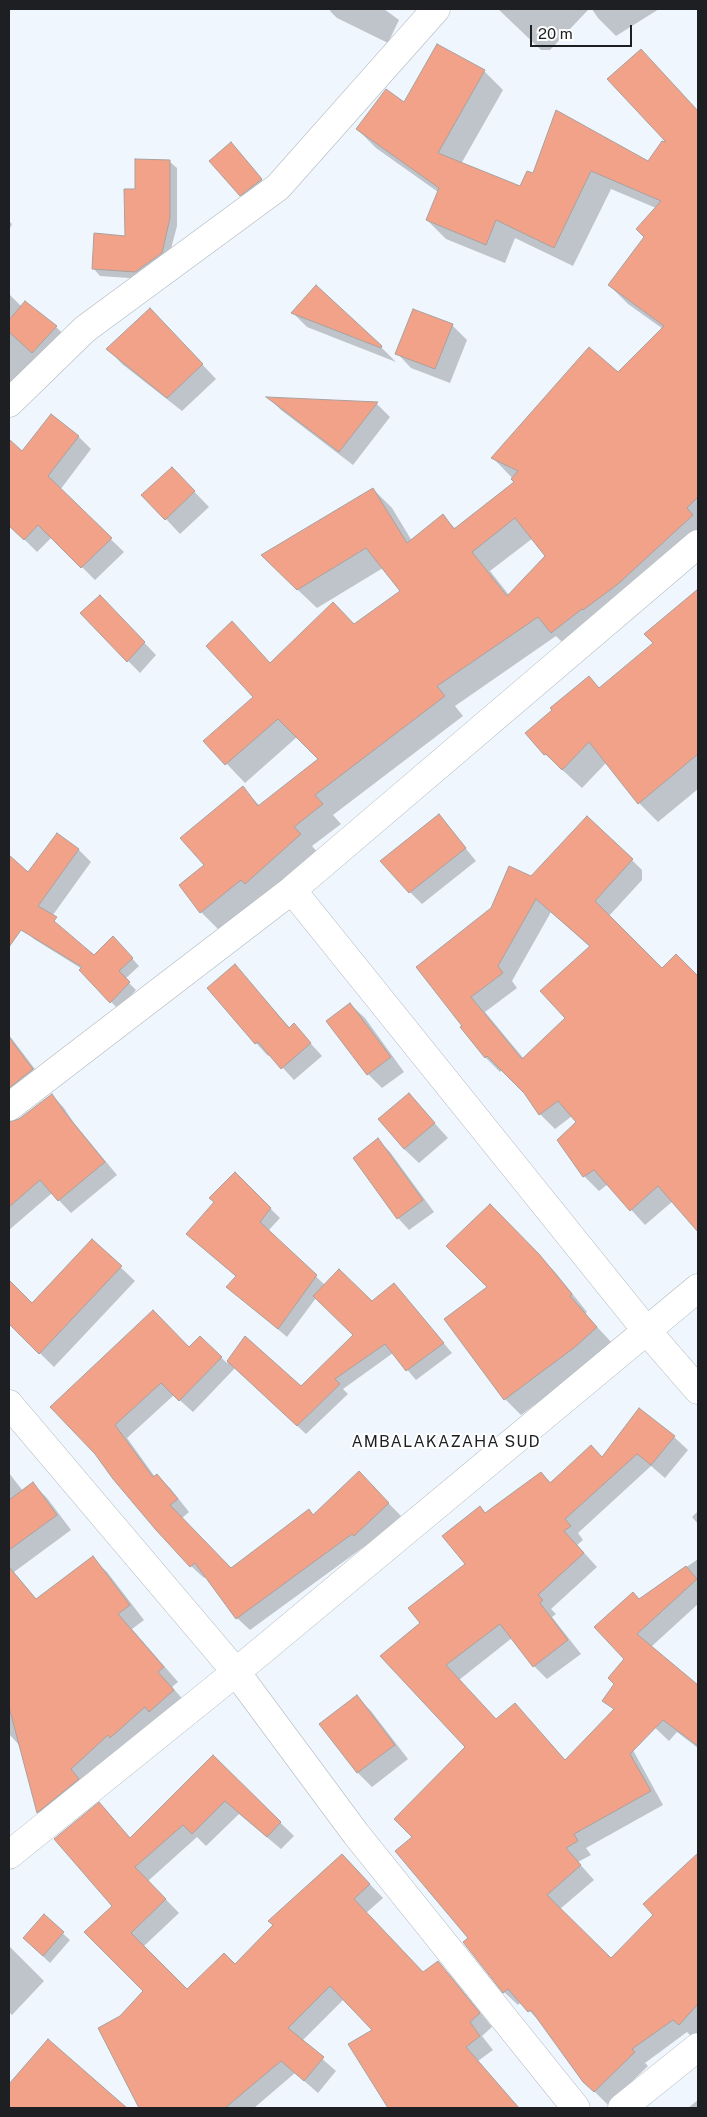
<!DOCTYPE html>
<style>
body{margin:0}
#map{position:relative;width:707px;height:2117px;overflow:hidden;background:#eff6fd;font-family:"Public Sans",sans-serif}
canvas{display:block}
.frame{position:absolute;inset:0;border:10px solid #1d1f22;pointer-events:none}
.scale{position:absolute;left:530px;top:25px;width:102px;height:22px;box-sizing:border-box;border:2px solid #1d1f22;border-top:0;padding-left:6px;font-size:15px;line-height:18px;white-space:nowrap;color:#1d1f22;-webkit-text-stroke:4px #fff;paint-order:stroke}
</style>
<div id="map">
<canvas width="707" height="2117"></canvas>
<div class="frame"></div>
<div class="scale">20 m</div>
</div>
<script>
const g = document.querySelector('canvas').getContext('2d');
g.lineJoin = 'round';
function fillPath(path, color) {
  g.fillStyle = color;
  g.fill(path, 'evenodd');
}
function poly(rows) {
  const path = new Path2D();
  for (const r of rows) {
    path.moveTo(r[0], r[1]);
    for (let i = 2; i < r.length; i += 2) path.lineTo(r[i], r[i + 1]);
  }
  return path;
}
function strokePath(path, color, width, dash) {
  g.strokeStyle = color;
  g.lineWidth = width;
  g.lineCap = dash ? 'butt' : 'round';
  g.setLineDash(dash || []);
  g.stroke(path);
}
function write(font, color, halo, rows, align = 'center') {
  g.font = font + ' "Public Sans",sans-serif';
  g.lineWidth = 4;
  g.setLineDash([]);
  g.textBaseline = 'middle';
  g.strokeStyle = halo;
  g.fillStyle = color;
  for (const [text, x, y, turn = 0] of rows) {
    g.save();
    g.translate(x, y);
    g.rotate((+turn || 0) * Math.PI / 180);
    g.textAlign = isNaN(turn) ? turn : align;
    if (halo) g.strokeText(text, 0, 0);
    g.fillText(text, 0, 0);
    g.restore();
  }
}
fillPath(poly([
 [331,9,384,9,399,20,388,43,337,18,330,11],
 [498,9,589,9,550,50,541,50],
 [592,9,659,9,616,36,598,18],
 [641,50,698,111,698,546,571,651,556,636,455,706,463,716,333,815,341,824,312,846,319,854,220,931,201,912,206,866,242,788,260,806,320,759,297,737,245,783,205,741,255,697,271,664,354,625,402,591,383,568,317,608,281,574,373,489,392,508,412,541,442,516,456,529,516,482,493,458,618,374,663,329,628,304,609,285,645,237,656,208,611,189,573,266,515,238,505,263,446,239,427,220,438,192,376,148,357,129,404,103,484,71,503,90,461,164,520,188,533,175,648,162,670,145],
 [533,538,547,556,509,595,490,571],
 [238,151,268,187,248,202,241,195],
 [169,161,177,168,177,226,168,260,143,279,100,276,93,268,127,238,136,190],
 [9,221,12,224,9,230],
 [9,294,22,307,56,327,69,339,9,404],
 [293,313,381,347,396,362,307,327],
 [164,324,216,379,182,411,122,364,108,349],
 [452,325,467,340,450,383,411,368,397,353],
 [269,398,377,404,390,417,353,465,281,410],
 [78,436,91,449,60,490,124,552,95,580,52,537,37,552,9,524,9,441,22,453],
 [186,483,209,507,180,534,166,519],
 [698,591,698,789,658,822,639,803,606,763,582,788,545,754,600,689,655,644,646,634],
 [112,609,156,655,140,673,82,614],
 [439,816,476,861,422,904,410,892],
 [57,834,79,850,91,862,50,919,94,957,120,945,139,966,125,979,136,990,118,1009,80,970,82,969,34,939,27,932,37,916,9,892,9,857,28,873],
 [627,855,642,870,642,880,609,916,662,970,676,956,698,978,698,1218,693,1222,673,1201,645,1225,608,1184,599,1191,584,1176,558,1140,577,1122,572,1116,555,1129,540,1114,525,1092,502,1070,500,1072,485,1057,464,1026,417,967,532,878],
 [551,912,590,947,566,1018,524,1059,485,1012,517,988,512,981],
 [235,966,290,1028,294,1025,322,1056,294,1080,270,1054,268,1056,256,1043],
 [350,1004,365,1018,404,1072,382,1088,368,1074],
 [9,1035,44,1081,9,1109],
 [52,1095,64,1108,74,1123,117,1175,71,1213,52,1193,9,1230,9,1170,24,1156,17,1138,9,1127,9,1123,19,1121],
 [409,1095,448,1138,419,1163,404,1149],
 [378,1140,390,1152,434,1212,409,1230,398,1218],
 [235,1174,280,1218,268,1231,325,1285,372,1302,394,1284,452,1353,416,1380,393,1353,343,1389,348,1394,306,1434,235,1368,193,1412,174,1395,127,1438,155,1477,157,1476,170,1488,189,1512,182,1518,231,1569,314,1516,359,1473,401,1516,367,1548,365,1546,250,1630,237,1618,206,1576,204,1578,191,1566,96,1454,52,1407,190,1349,200,1338,227,1363,245,1338,301,1388,354,1335,316,1298,287,1337,228,1287,237,1277,197,1243,215,1202],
 [490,1206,555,1272,587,1312,585,1314,613,1344,591,1363,521,1415,505,1399,488,1287],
 [92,1240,135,1281,54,1367,9,1323,9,1297,16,1290,32,1304],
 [674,1437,688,1450,665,1478,651,1466,578,1533,583,1540,577,1545,597,1567,551,1609,556,1614,552,1617,581,1654,547,1679,534,1666,512,1638,459,1680,497,1721,528,1719,566,1761,622,1730,663,1805,586,1848,591,1855,578,1862,594,1880,560,1909,611,1959,654,1915,645,1905,698,1856,698,2032,693,2038,687,2032,645,2063,648,2066,608,2105,584,2081,543,2025,521,2002,518,2005,504,1992,470,1939,414,1837,467,1747,422,1623,467,1564,480,1507,486,1514,541,1473,551,1483,602,1458],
 [9,1473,23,1491,33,1484,47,1498,71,1530,14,1572,37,1600,92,1558,107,1572,144,1620,132,1629,178,1682,172,1687,188,1705,52,1826,38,1812,52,1781,9,1734],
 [698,1511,698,1524,692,1517],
 [698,1559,698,1604,651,1647,696,1685,698,1682,698,1748,677,1732,669,1741,627,1701,626,1659,639,1600],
 [357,1697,371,1711,408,1759,372,1787,358,1773,321,1724],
 [213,1757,294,1836,281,1849,239,1814,206,1846,197,1837,148,1881,179,1913,143,1947,187,1991,235,1966,347,1860,383,1898,366,1913,423,1973,438,1963,451,1976,492,2027,482,2036,493,2050,478,2061,519,2108,390,2108,349,2045,373,2030,344,1999,302,2041,336,2071,318,2093,295,2073,254,2108,140,2108,100,2028,121,2017,144,1991,114,1906,99,1804,131,1839],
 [44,1916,70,1940,50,1963,31,1945],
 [9,1946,44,1981,12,2015,9,2012],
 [48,2041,125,2108,9,2108,9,2086],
 [698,2100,698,2108,688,2108]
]), '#0003');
const building = poly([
 [437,44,485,70,438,153,520,186,527,171,533,173,556,110,648,161,662,141,666,142,607,79,641,49,698,111,698,497,687,508,693,515,618,584,583,610,582,609,551,633,538,617,437,686,445,696,315,795,323,804,294,827,301,834,245,884,241,880,200,913,179,885,204,865,180,838,243,786,258,806,318,759,278,719,225,765,203,741,253,697,206,646,232,621,270,663,333,602,354,624,400,591,366,548,297,590,261,555,373,488,407,543,443,514,454,529,514,482,511,479,518,471,491,458,589,347,618,372,664,326,608,285,644,237,636,229,661,201,591,171,554,248,496,220,486,245,426,220,439,188,356,129,386,89,404,102,437,44],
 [515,518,545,556,507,596,472,552,515,518],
 [231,142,262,179,240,196,209,161,231,142],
 [135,159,170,160,170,218,162,253,135,272,92,269,94,233,125,236,124,189,135,189,135,159],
 [316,285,382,346,381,348,291,313,316,285],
 [25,301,57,326,32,353,9,332,9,320,25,301],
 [150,308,203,364,167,398,106,349,150,308],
 [413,309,453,324,435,369,395,354,413,309],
 [266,397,378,402,339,452,266,397],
 [51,414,79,436,48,476,112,538,81,568,38,525,24,540,9,526,9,439,22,451,51,414],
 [172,467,195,491,165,520,141,495,172,467],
 [698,589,698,754,638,804,589,742,562,770,546,754,544,755,525,733,552,710,550,708,589,676,599,688,653,643,644,634,698,589],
 [100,595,145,642,127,662,80,613,100,595],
 [439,814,466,848,409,893,380,861,439,814],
 [587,816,633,859,595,901,662,968,676,954,698,976,698,1232,658,1186,630,1211,594,1170,583,1177,557,1140,576,1122,558,1101,539,1115,524,1093,487,1056,485,1058,460,1027,462,1026,416,967,491,908,509,866,531,876,587,816],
 [536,899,590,946,540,991,565,1018,522,1059,471,997,503,973,498,966,536,899],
 [57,833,79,849,38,906,57,917,54,921,94,955,113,936,133,958,119,971,130,982,110,1003,79,970,82,967,21,930,9,947,9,855,28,872,57,833],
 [235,964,289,1028,294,1023,311,1043,281,1069,258,1042,255,1044,207,988,235,964],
 [350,1003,391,1057,367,1075,326,1021,350,1003],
 [9,1037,33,1069,9,1088,9,1037],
 [409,1093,435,1123,404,1149,378,1119,409,1093],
 [52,1094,66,1114,105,1162,58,1201,40,1180,9,1207,9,1122,19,1119,52,1094],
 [378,1138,423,1200,397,1219,353,1158,378,1138],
 [235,1172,271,1208,260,1222,317,1275,278,1329,226,1287,236,1276,186,1234,214,1202,209,1198,235,1172],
 [490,1204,539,1254,572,1294,570,1296,597,1327,575,1347,504,1400,444,1319,487,1287,446,1246,490,1204],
 [92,1239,122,1266,39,1354,9,1324,9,1280,32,1303,92,1239],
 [339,1269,372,1301,394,1283,444,1343,406,1371,385,1344,335,1379,340,1384,297,1426,227,1361,245,1336,301,1386,353,1335,313,1296,339,1269],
 [153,1310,189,1347,200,1336,222,1357,179,1401,161,1383,115,1425,153,1477,157,1474,178,1499,170,1505,231,1568,309,1509,313,1515,359,1471,389,1503,354,1536,352,1534,236,1619,195,1563,190,1567,156,1530,113,1479,95,1454,50,1407,153,1310],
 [639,1408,675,1436,651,1465,637,1454,565,1519,571,1526,564,1531,584,1553,538,1595,543,1600,540,1603,568,1640,533,1667,500,1624,446,1665,496,1719,515,1703,565,1760,614,1709,602,1701,614,1684,608,1678,624,1659,594,1627,633,1592,639,1599,686,1566,697,1579,637,1634,698,1685,698,1746,663,1720,630,1754,651,1791,574,1834,578,1841,566,1848,581,1865,547,1895,611,1958,653,1915,643,1904,698,1853,698,2004,679,2025,673,2020,632,2049,635,2052,594,2092,583,2082,531,2010,528,2012,508,1989,503,1993,463,1942,468,1938,395,1851,412,1837,394,1819,465,1747,380,1656,420,1623,408,1608,465,1564,442,1536,480,1506,485,1513,541,1472,550,1483,591,1445,602,1457,639,1408],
 [33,1482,57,1515,9,1550,9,1500,33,1482],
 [93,1556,130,1605,118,1614,164,1667,158,1672,174,1690,149,1712,145,1707,110,1738,108,1735,71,1769,79,1779,37,1813,9,1707,9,1567,36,1599,93,1556],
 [357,1695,395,1745,357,1773,319,1724,357,1695],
 [213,1755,281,1822,267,1837,225,1801,192,1834,183,1825,135,1867,166,1899,131,1933,187,1989,224,1953,235,1964,273,1925,268,1921,342,1854,370,1884,354,1899,423,1972,438,1961,480,2013,470,2022,480,2036,466,2047,519,2108,388,2108,348,2044,372,2030,330,1986,288,2028,324,2057,304,2081,281,2061,225,2108,139,2108,98,2028,120,2016,143,1991,84,1932,112,1906,54,1839,99,1802,130,1838,213,1755],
 [44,1914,64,1932,43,1956,23,1938,44,1914],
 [48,2039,127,2108,9,2108,9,2084,48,2039]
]);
fillPath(building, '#f2a288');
strokePath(building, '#a9a09d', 1);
const minor = poly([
 [9,403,85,329,278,187,436,9],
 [292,890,646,1330,698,1390],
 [9,1107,292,890,698,544],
 [9,1404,236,1672,356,1834,576,2108],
 [9,1855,236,1672,698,1288],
 [622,2108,698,2047]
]);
strokePath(minor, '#b0b7bd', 29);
strokePath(minor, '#fff', 28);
g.letterSpacing = '1px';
write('16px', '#1d1f22', '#fff', [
 ["AMBALAKAZAHA SUD",446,1442]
]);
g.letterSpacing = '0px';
</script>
